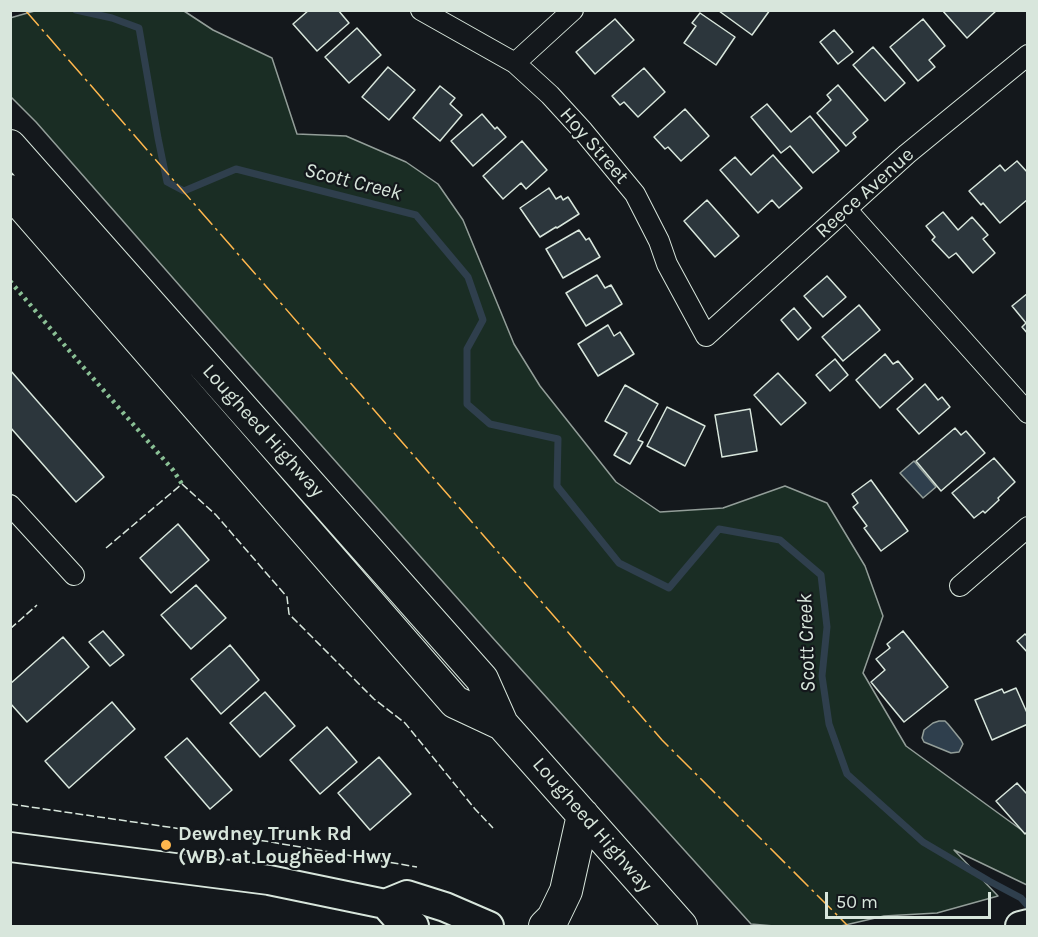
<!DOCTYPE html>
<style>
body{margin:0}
#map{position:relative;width:1038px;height:937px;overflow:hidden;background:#14181c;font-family:Karla,sans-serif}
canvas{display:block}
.frame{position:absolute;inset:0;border:12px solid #d8e6dc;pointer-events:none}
.scale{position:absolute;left:825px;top:892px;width:166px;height:27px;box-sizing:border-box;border:3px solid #d8e6dc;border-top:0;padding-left:8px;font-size:18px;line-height:21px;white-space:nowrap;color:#d8e6dc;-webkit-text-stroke:4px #14181c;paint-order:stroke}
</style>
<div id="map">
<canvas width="1038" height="937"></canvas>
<div class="frame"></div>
<div class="scale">50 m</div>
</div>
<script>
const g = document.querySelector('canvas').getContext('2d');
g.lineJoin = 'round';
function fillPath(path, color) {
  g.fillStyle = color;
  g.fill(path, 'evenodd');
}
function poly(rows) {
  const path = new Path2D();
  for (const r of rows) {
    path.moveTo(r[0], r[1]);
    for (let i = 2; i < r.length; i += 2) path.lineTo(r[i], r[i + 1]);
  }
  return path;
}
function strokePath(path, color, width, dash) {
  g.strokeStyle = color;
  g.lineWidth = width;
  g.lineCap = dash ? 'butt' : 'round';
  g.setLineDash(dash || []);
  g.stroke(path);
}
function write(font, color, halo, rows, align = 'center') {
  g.font = font + ' Karla,sans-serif';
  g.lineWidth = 4.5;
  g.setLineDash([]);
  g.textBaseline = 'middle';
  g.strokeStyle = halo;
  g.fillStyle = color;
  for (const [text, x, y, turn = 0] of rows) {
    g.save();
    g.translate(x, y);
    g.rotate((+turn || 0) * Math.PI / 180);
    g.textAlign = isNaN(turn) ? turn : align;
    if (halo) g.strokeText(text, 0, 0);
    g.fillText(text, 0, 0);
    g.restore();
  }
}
const green = poly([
 [38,10,184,11,213,30,272,58,297,134,346,136,406,162,438,184,463,220,514,344,540,386,616,482,660,512,723,508,785,486,827,503,865,566,883,616,863,673,906,746,1027,834,1027,885,954,850,998,896,937,913,884,916,841,926,774,926,751,924,492,637,216,327,36,122,11,97,10,18,38,10]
]);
fillPath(green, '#1a2d24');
strokePath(green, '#939e99', 1.5);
const water = poly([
 [914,461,936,487,923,498,900,473,914,461],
 [939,721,945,721,948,724,961,740,963,744,959,752,951,753,924,742,922,738,924,730,933,723,939,721]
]);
fillPath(water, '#2f3f4d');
strokePath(water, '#939e99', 1.5);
strokePath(poly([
 [76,10,112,18,139,28,158,138,167,182,184,191,236,169,416,215,468,277,483,320,467,349,467,404,490,424,558,439,557,486,619,563,669,588,719,529,780,540,821,575,827,627,822,676,829,724,847,774,923,842,989,881,1021,898,1028,906]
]), '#2f3f4d', 7);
const building = poly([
 [309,10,338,10,349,23,317,51,293,24,309,10],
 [720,10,770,10,752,35,719,11,720,10],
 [942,10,997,10,967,38,942,10],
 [700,13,735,37,716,65,684,43,696,26,692,23,700,13],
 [615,19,634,40,595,74,576,52,615,19],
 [923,19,945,46,929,60,935,67,918,81,890,47,923,19],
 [357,28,381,55,349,83,325,57,357,28],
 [834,30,853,52,838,64,820,42,834,30],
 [873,47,905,83,885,101,853,65,873,47],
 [388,67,415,90,389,120,362,97,388,67],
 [644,68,665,92,638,117,624,102,620,105,612,96,644,68],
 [838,85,868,120,853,133,856,137,846,146,817,113,831,100,827,95,838,85],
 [440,86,455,98,450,104,462,115,440,141,413,118,440,86],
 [767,104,791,132,810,116,839,151,813,173,790,146,781,153,751,117,767,104],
 [685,109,709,136,681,161,668,147,665,149,654,137,685,109],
 [482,114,495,129,497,127,506,137,473,166,451,141,482,114],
 [522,141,547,170,526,189,521,183,503,199,483,176,522,141],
 [773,155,802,188,779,208,772,200,758,213,720,170,735,157,751,175,773,155],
 [1017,161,1028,173,1028,199,1000,223,983,203,981,205,969,191,1000,165,1005,171,1017,161],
 [549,188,556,199,561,196,563,200,568,197,579,214,557,228,556,227,540,237,520,208,549,188],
 [707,200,739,236,715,257,684,221,707,200],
 [943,212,958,230,972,217,988,235,983,239,995,253,973,273,956,253,949,258,932,240,935,237,926,226,943,212],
 [579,230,586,240,589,238,600,257,563,278,546,249,579,230],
 [597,275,605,288,611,285,622,304,586,326,566,293,597,275],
 [827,276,846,297,823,317,804,296,827,276],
 [1028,293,1028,334,1022,327,1026,323,1012,306,1028,293],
 [859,305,880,330,843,361,822,337,859,305],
 [794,308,811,328,798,340,781,320,794,308],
 [608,325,614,336,620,332,634,354,598,376,578,344,608,325],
 [885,354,893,364,898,361,913,379,880,408,856,380,885,354],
 [835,359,848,375,830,391,816,375,835,359],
 [10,370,104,477,76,502,10,427,10,370],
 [778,373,806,403,781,425,754,395,778,373],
 [925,384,938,400,942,397,950,407,919,434,897,409,925,384],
 [625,385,658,404,638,440,643,442,630,464,614,455,627,433,605,421,625,385],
 [667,407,705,426,685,466,647,446,667,407],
 [750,409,757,451,722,457,715,415,750,409],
 [955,428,961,435,966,431,985,453,941,491,916,461,955,428],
 [994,458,1015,482,998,498,999,500,985,513,983,511,974,518,952,493,994,458],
 [871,480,908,531,881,551,864,528,867,526,853,507,858,503,852,494,871,480],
 [178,524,209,560,171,593,140,558,178,524],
 [196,585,226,618,191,649,161,615,196,585],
 [103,631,124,655,110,666,89,642,103,631],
 [903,631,948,687,904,722,871,682,885,670,876,659,890,648,887,644,903,631],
 [1025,634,1028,637,1028,653,1017,641,1025,634],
 [63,637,89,667,27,722,10,703,10,684,63,637],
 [230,645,259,680,221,714,191,679,230,645],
 [1016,688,1028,715,1028,724,992,740,975,700,1002,689,1004,693,1016,688],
 [265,692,295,726,260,757,230,723,265,692],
 [112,702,135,729,69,788,45,761,112,702],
 [327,727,357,762,320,794,290,760,327,727],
 [187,738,232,790,210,809,165,757,187,738],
 [379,757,411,794,370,830,338,793,379,757],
 [1017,783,1026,793,1028,792,1028,831,1025,834,996,801,1017,783]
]);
fillPath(building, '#2c363c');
strokePath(building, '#d8e6dc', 1.5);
const minor = poly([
 [421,10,515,63,550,95,583,131,635,194,659,241,667,264,706,336,907,154,1028,55],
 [515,63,573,10],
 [846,209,1028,413],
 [10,505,74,575],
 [960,586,1028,527]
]);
const secondary = poly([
 [10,847,269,880,385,904,407,895,445,907,489,926],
 [385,904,400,921,414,926],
 [1020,926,1028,924]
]);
const primary = poly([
 [10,146,482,679,502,724,681,926],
 [10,191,455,702,502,724],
 [545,926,553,918,566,891,583,815]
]);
strokePath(minor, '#d8e6dc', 22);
strokePath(secondary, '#d8e6dc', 32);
strokePath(primary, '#d8e6dc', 34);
strokePath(minor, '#14181c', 20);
strokePath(secondary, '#14181c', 28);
strokePath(primary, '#14181c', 32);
strokePath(poly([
 [10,281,78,361,173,470,182,484]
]), '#8ac095', 4.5, [3, 4.5]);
strokePath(poly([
 [106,548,182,484,216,515,287,597,289,614,374,699,405,723,475,809,493,828],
 [10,629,37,605],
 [10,804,271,842,417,867]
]), '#d8e6dc', 1.5, [8, 3]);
strokePath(poly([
 [25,10,662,740,848,926]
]), '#ffb74d', 1.5, [21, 4.5, 3, 4.5]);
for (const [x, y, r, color] of [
 [166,845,6,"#ffb74d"]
]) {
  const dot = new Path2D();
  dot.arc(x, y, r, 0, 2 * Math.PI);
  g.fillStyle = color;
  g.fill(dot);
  strokePath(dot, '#14181c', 2);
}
write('20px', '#d8e6dc', '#14181c', [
 ["Hoy Street",594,146,49],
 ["Reece Avenue",865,193,-42],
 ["Lougheed Highway",263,431,48],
 ["Lougheed Highway",592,825,49]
]);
write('bold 20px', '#d8e6dc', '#14181c', [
 ["Dewdney Trunk Rd",178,834],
 ["(WB) at Lougheed Hwy",178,857]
], 'left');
write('italic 21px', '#d8e6dc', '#14181c', [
 ["Scott Creek",353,182,14],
 ["Scott Creek",807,643,-92]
]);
</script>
